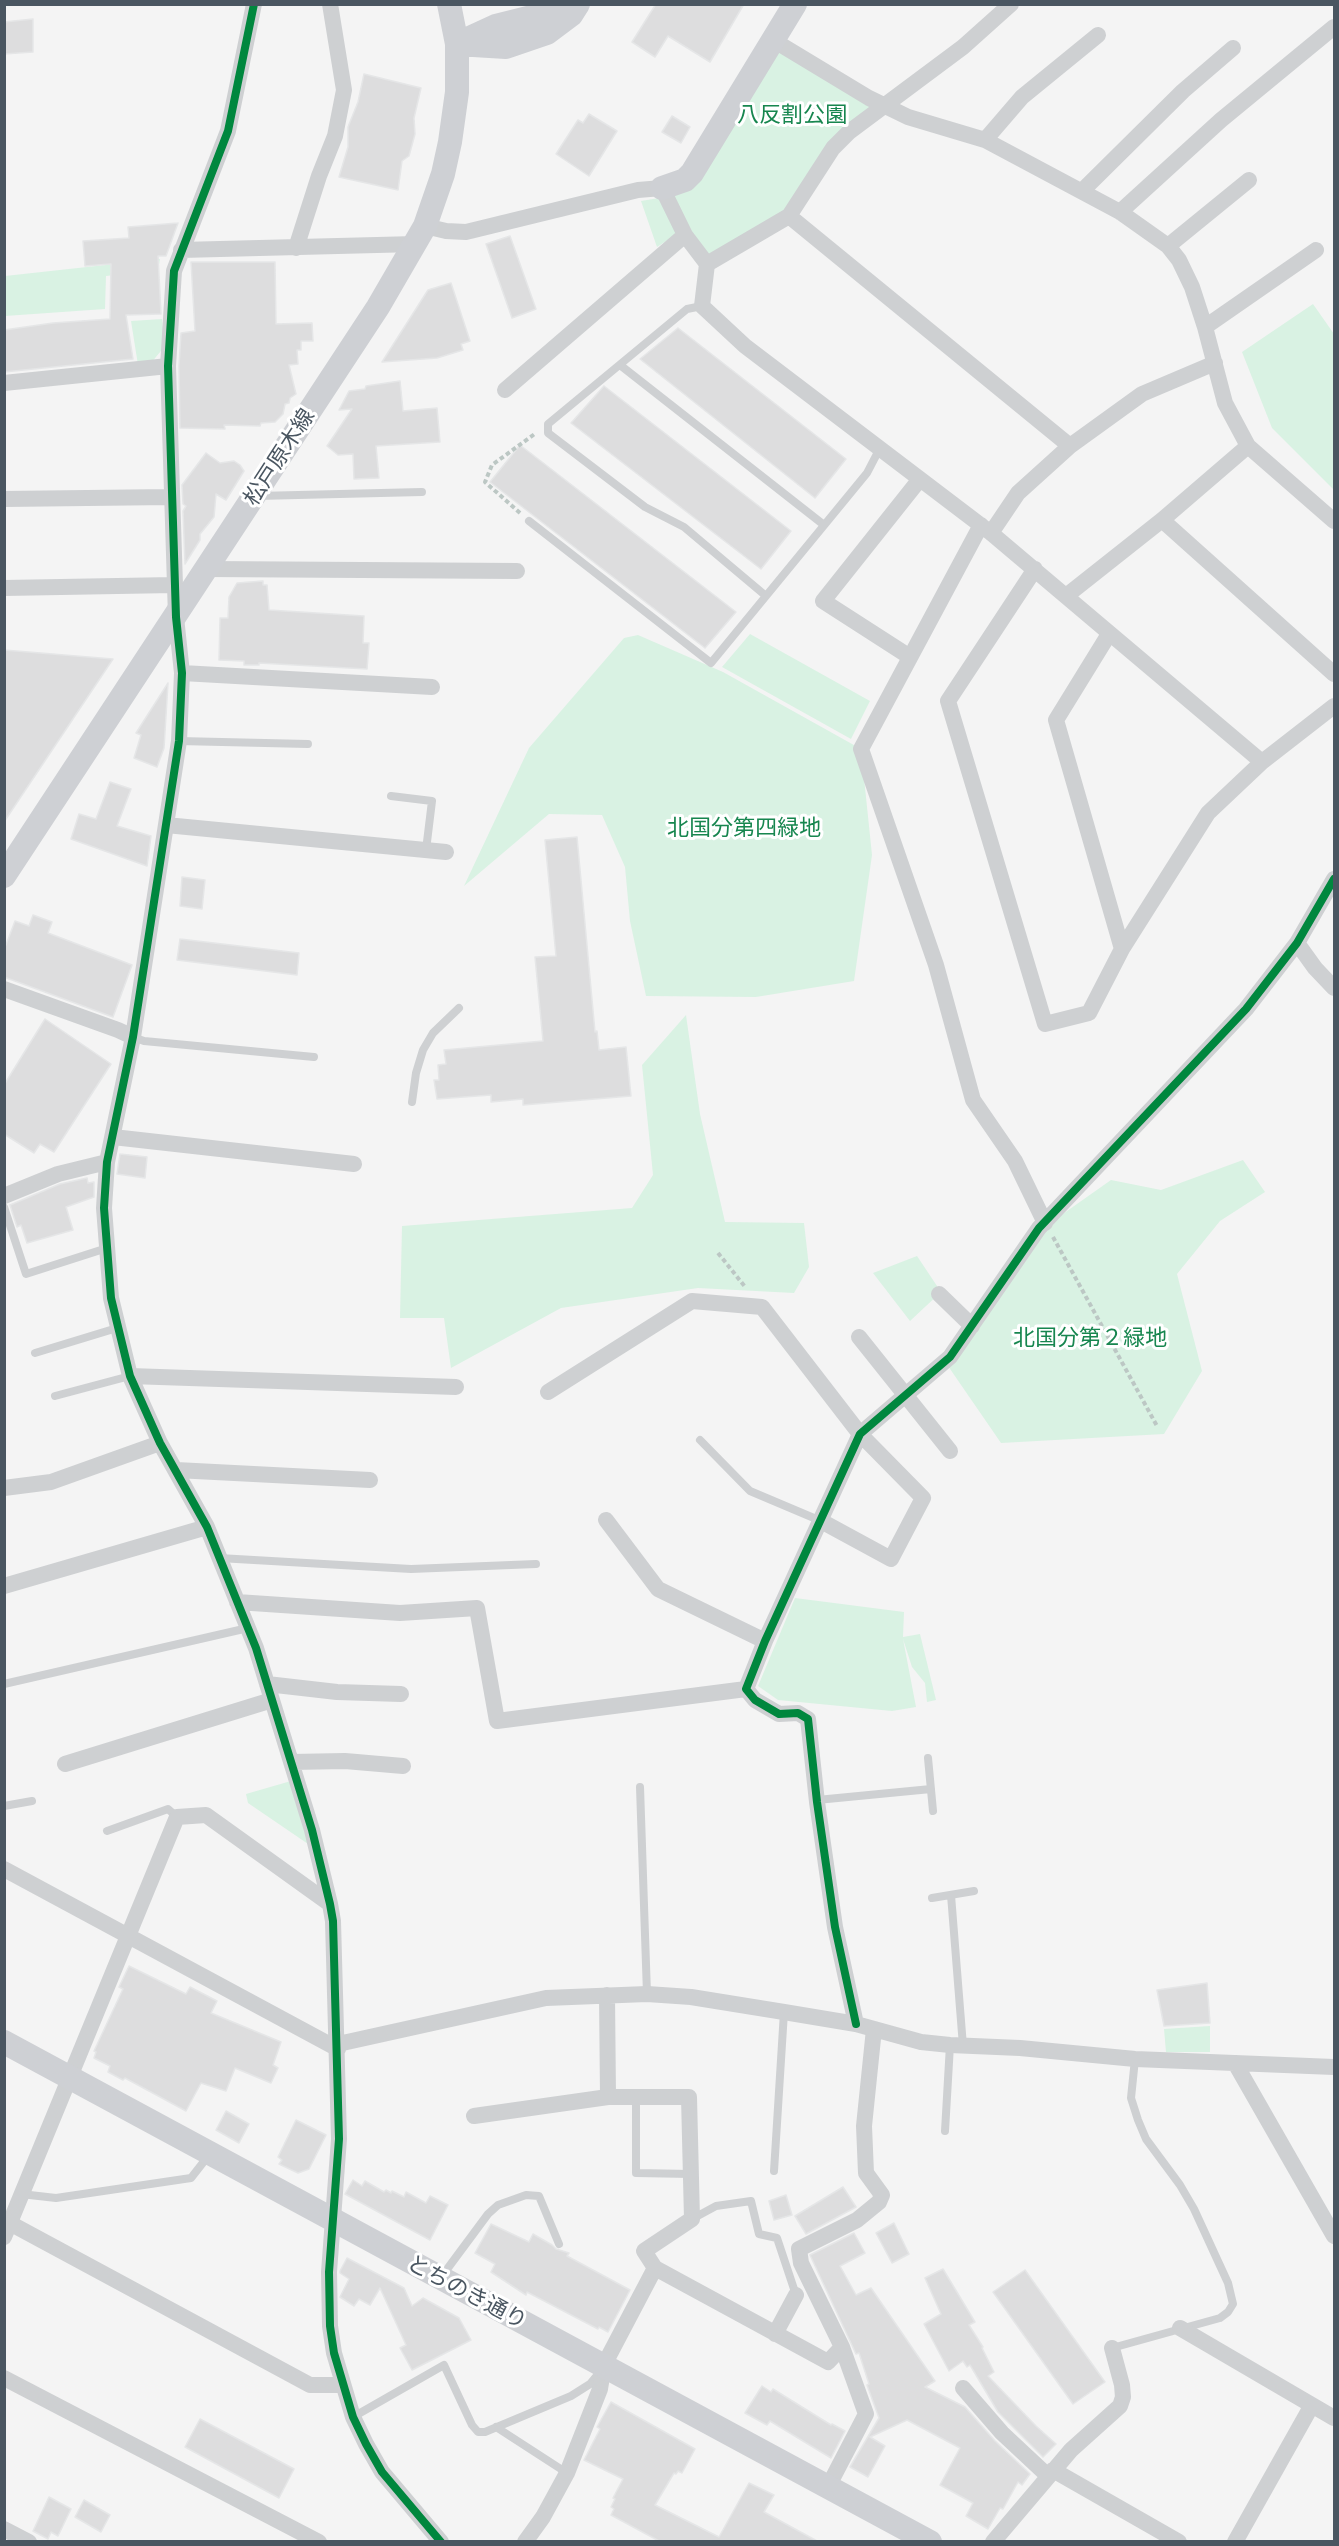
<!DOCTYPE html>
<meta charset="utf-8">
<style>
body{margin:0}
#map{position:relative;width:1339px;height:2546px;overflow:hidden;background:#f4f4f4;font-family:"Exo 2",sans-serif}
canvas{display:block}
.frame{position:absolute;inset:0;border:6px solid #4a5661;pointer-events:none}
</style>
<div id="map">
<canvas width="1339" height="2546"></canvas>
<div class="frame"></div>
</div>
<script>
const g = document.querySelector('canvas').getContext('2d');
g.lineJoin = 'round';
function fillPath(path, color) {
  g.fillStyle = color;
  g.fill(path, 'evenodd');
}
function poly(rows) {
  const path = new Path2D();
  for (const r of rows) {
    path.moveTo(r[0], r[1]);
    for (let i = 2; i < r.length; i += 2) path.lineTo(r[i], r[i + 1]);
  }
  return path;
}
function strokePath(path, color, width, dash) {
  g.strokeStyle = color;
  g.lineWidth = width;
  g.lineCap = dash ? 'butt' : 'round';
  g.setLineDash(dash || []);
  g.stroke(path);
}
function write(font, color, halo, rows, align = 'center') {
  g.font = font + ' "Exo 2","Noto Sans JP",sans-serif';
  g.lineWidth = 6;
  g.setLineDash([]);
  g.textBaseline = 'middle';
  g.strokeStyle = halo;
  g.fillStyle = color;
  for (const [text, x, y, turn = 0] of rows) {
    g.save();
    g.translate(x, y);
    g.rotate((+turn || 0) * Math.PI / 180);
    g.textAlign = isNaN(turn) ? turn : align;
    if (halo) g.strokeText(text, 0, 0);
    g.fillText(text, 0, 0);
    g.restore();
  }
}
fillPath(poly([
 [773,40,884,105,849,132,786,218,707,264,662,188,673,185],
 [665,197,680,232,657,247,641,201],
 [160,259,158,270,106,276,105,309,5,316,5,276],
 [1313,304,1334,334,1334,490,1272,428,1242,352],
 [162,319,165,346,151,363,138,365,131,321],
 [750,634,870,701,851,739,722,667],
 [638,635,723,672,861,749,872,855,854,981,756,997,646,996,630,921,625,867,602,815,549,814,464,886,529,748,624,638],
 [686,1015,700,1114,725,1222,804,1223,809,1267,794,1293,698,1288,561,1308,451,1368,444,1318,400,1318,402,1226,632,1208,653,1175,642,1065],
 [1243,1160,1265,1192,1220,1221,1177,1274,1202,1371,1164,1434,1001,1443,948,1366,1050,1223,1111,1180,1161,1190],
 [917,1256,941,1292,910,1321,873,1273],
 [795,1598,904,1612,903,1637,920,1634,936,1700,927,1702,925,1683,912,1667,903,1639,916,1707,892,1711,778,1700,758,1686],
 [291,1781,311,1846,248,1803,246,1794],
 [1210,2026,1210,2052,1166,2052,1164,2029]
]), '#d9f2e3');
const building = poly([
 [656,4,744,4,710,62,668,36,655,57,632,42,656,4],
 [33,19,33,52,4,54,4,22,33,19],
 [364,74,421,88,414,118,415,134,409,156,402,161,398,190,339,177,348,147,348,127,358,102,364,74],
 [589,114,617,131,589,176,556,154,578,120,583,123,589,114],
 [672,116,690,127,681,143,662,132,672,116],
 [178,223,166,256,158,256,161,314,126,315,133,359,4,372,4,330,53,323,110,319,111,264,85,266,83,241,129,238,128,227,178,223],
 [510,236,536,309,512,318,486,244,510,236],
 [191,262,275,262,276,324,312,323,313,341,301,341,301,350,297,350,298,364,289,365,296,394,290,398,289,403,285,404,283,414,275,422,261,423,260,426,224,425,225,429,180,428,179,366,181,333,195,331,191,262],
 [451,283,470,341,461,344,463,350,437,358,382,362,428,290,451,283],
 [678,328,846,459,815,498,640,359,678,328],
 [400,381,403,411,437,408,440,442,376,446,379,478,354,479,353,454,338,455,327,446,352,409,339,410,349,391,365,389,366,386,400,381],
 [604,386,791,531,761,569,571,423,604,386],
 [520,445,736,612,705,648,490,482,520,445],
 [206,453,220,463,234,461,240,465,244,471,226,500,216,494,214,517,200,534,200,540,185,564,183,511,186,506,183,504,182,485,206,453],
 [263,581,263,585,267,585,269,610,364,616,363,643,369,643,367,669,259,663,259,665,244,665,244,661,219,660,220,618,228,618,229,597,237,583,263,581],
 [4,650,113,659,4,822,4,650],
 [168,683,164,748,157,767,134,758,141,735,136,733,168,683],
 [110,782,131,789,117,826,151,836,147,866,71,839,79,814,96,819,110,782],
 [577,837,595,1032,597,1031,599,1050,626,1047,631,1096,523,1105,523,1099,491,1102,491,1095,437,1099,434,1080,439,1080,438,1065,446,1064,444,1050,543,1041,535,957,556,956,545,840,577,837],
 [182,877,205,880,202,909,180,906,182,877],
 [33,915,52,922,48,933,132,965,113,1017,4,977,4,950,15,921,29,926,33,915],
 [180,939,299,953,297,975,177,960,180,939],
 [45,1019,111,1064,54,1152,40,1144,34,1153,4,1134,4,1085,45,1019],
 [120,1154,147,1157,145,1178,117,1174,120,1154],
 [87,1178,88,1183,94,1182,94,1197,66,1207,73,1230,27,1243,21,1225,17,1227,10,1205,60,1184,87,1178],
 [129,1966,186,1994,190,1987,217,2001,211,2013,281,2042,273,2065,278,2068,271,2083,235,2068,226,2091,201,2083,186,2111,125,2078,123,2080,108,2072,110,2066,94,2058,96,2052,94,2051,123,1989,119,1987,129,1966],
 [1207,1983,1210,2023,1164,2026,1157,1990,1207,1983],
 [226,2111,249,2124,239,2143,216,2130,226,2111],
 [296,2120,326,2135,309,2169,298,2173,279,2164,282,2160,278,2157,296,2120],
 [353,2180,362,2186,365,2181,384,2192,386,2190,391,2193,392,2191,404,2197,406,2192,426,2203,430,2196,448,2205,430,2240,345,2194,353,2180],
 [843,2187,856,2207,806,2234,795,2216,843,2187],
 [786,2195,792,2215,774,2220,769,2201,786,2195],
 [894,2223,909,2254,892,2263,876,2233,894,2223],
 [491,2224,529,2242,533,2234,552,2245,556,2249,569,2253,567,2256,630,2290,608,2332,599,2327,598,2329,527,2292,526,2295,491,2272,495,2264,475,2253,491,2224],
 [854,2233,865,2253,840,2266,856,2295,871,2288,935,2381,925,2387,965,2407,995,2441,1030,2474,1022,2485,1018,2482,1003,2509,1000,2508,988,2529,966,2516,973,2503,940,2485,960,2448,907,2420,870,2437,885,2446,868,2477,850,2467,879,2418,867,2385,869,2384,859,2353,856,2354,810,2255,854,2233],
 [347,2258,404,2288,412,2306,423,2298,459,2318,471,2340,412,2370,400,2348,406,2345,380,2288,370,2305,359,2299,354,2306,340,2297,349,2279,340,2273,340,2271,347,2258],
 [943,2269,975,2322,969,2325,983,2347,982,2348,994,2372,988,2376,1036,2426,1056,2444,1043,2457,998,2412,970,2365,967,2367,963,2361,949,2371,924,2324,941,2314,925,2278,943,2269],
 [1025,2270,1105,2382,1073,2404,993,2292,1025,2270],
 [762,2386,771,2392,773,2389,831,2425,832,2424,845,2431,831,2458,770,2421,767,2425,745,2413,762,2386],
 [611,2402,695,2449,682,2473,678,2471,676,2474,674,2473,655,2505,719,2537,749,2483,774,2495,764,2512,817,2541,659,2541,611,2515,614,2509,611,2507,615,2499,613,2498,623,2479,584,2460,600,2429,597,2427,611,2402],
 [200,2419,294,2469,279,2498,185,2447,200,2419],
 [49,2497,71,2509,58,2536,51,2532,48,2539,33,2531,49,2497],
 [84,2500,110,2515,101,2532,75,2517,84,2500]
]);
fillPath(building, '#ddddde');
strokePath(building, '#e5e6e7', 1.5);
strokePath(poly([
 [520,513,485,482,492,465,536,433],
 [1053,1237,1157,1426],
 [718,1253,746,1288]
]), '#bcc7c4', 4, [4.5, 3]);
strokePath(poly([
 [702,306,687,309,548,424,548,433,645,507,684,527,766,596],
 [620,365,824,525],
 [257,496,422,492],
 [529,521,711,663,867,473,880,448],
 [179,741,308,744],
 [391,796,432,801,426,850],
 [133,1037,144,1041,314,1057],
 [412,1102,416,1073,423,1050,433,1033,459,1008],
 [4,1207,26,1274,107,1248],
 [35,1353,117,1328],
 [55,1396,130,1376],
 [700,1440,750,1491,821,1521],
 [219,1558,411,1569,536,1564],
 [4,1684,248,1628],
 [928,1758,933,1811],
 [640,1787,647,1994],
 [817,1800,931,1789],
 [4,1806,32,1801],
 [107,1831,168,1809,177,1817],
 [951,1895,963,2046],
 [932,1898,974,1891],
 [636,2097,636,2173,691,2174],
 [945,2131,950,2045],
 [774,2171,784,2012],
 [21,2194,56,2198,191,2178,209,2155],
 [692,2219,716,2206,751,2201,759,2234,777,2238,796,2295],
 [442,2276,488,2214,498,2205,526,2195,539,2196,559,2244],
 [1112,2348,1220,2318,1228,2312,1233,2304,1228,2283,1194,2209,1180,2185,1146,2139,1138,2120,1131,2098,1135,2059],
 [353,2417,444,2365,472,2425,478,2432,485,2432,571,2396,590,2384,599,2373],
 [496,2427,567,2473]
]), '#ced0d2', 8);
strokePath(poly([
 [254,4,228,131,174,271,168,366,176,617,182,673,179,741,133,1037,107,1162,104,1208,111,1298,130,1376,160,1443,207,1527,256,1648,312,1830,330,1904,333,1921,339,2139,329,2272,330,2326,334,2353,353,2417,366,2444,382,2472,441,2542],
 [773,40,869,98,908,117,985,140,1120,212,1168,246,1179,260,1192,287,1205,327,1225,403,1248,446,1334,521],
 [985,140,1022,97,1098,35],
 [1082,191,1183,91,1233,48],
 [1120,212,1221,120,1334,27],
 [789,216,1070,446],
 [425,226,446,231,466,232,638,190,662,188,685,235,707,264,789,216,833,148,849,132,963,47,1011,4],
 [1168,246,1249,180],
 [296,248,319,176,335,136,344,90,330,4],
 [181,250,416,244],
 [707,264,702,306,745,346,991,533,1262,762],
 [1205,327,1316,250],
 [4,383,168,366],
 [505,390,685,235],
 [4,499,170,497],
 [1162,520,1334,674],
 [981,525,861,749,936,965,973,1100,1015,1161,1045,1223],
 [991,533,1018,493,1070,446,1142,394,1215,363],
 [207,569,517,571],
 [1035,569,948,701,1045,1024,1089,1013,1122,949,1208,813,1262,762,1334,706],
 [4,588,174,585],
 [1066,596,1162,520,1248,446],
 [1109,634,1056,720,1122,949],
 [910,657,823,601,920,479],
 [182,673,432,687],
 [166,825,446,852],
 [1297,943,1315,968,1334,988],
 [4,989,118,1030,133,1037],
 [113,1137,354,1164],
 [4,1196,58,1174,107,1162],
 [939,1294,972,1326],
 [859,1337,950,1451],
 [130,1376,456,1387],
 [548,1392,692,1301,762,1307,860,1434,923,1498,891,1559,821,1521],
 [176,1470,370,1480],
 [4,1488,51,1482,160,1443],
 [606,1520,658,1589,765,1641],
 [4,1586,207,1527],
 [237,1602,400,1613,477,1608,497,1721,746,1689],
 [267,1684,337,1692,401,1694],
 [291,1762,345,1761,403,1766],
 [65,1764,272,1700],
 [4,1869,338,2049],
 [856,2024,835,1927,817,1802,808,1719,798,1713,779,1714,755,1700,746,1689,765,1641,860,1434,950,1357,1039,1228,1246,1009,1297,943,1334,879],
 [338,2044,546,1998,647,1994,691,1997,784,2012,856,2024,921,2042,950,2045,1020,2048,1135,2059,1334,2067],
 [1235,2063,1334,2236],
 [474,2116,608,2097],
 [4,2220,310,2385,342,2385],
 [4,2237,177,1817,206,1815,330,1904],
 [655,2268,828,2362,842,2347],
 [1180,2328,1334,2418],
 [775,2334,796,2295],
 [4,2378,319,2542],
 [963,2388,1002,2433,1048,2476],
 [1053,2470,1179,2542],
 [828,2487,866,2414,842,2347,801,2263,799,2249,857,2220,879,2202,882,2195,866,2173,864,2126,874,2029],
 [4,2529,29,2542],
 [525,2542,543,2517,567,2473,600,2389,604,2365,655,2268,644,2251,692,2219,689,2097,608,2097,607,1995],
 [993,2542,1071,2450,1120,2406,1123,2397,1122,2385,1112,2348],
 [1235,2542,1312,2405]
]), '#ced0d2', 16);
strokePath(poly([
 [459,43,496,26,536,16,555,4],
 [457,44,506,47,547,33,571,15,578,4],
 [662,188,685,180,692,173,795,4],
 [4,876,378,307,425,226,443,174,450,142,457,92,457,44,449,4],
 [4,2042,930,2542]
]), '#ced0d4', 24);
strokePath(poly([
 [254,4,228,131,174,271,168,366,176,617,182,673,179,741,133,1037,107,1162,104,1208,111,1298,130,1376,160,1443,207,1527,256,1648,312,1830,330,1904,333,1921,339,2139,329,2272,330,2326,334,2353,353,2417,366,2444,382,2472,441,2542],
 [856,2024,835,1927,817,1802,808,1719,798,1713,779,1714,755,1700,746,1689,765,1641,860,1434,950,1357,1039,1228,1246,1009,1297,943,1334,879]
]), '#00873e', 8);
write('22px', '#17864f', '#fff', [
 ["八反割公園",792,115],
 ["北国分第四緑地",744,828],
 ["北国分第２緑地",1090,1338]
]);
write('22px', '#4a5661', '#fff', [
 ["松戸原木線",279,457,-57],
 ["とちのき通り",467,2292,28]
]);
</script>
